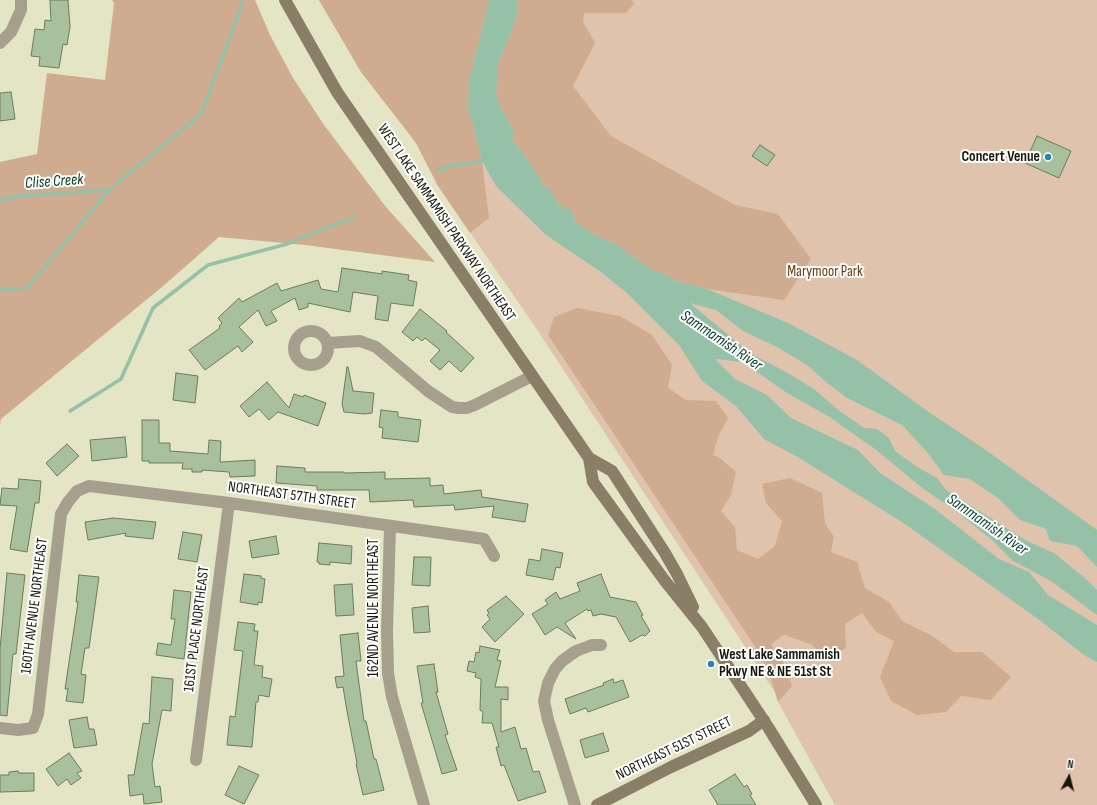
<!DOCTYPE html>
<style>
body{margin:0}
#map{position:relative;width:1097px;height:805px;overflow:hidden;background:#e3e5c4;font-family:"Sofia Sans Condensed",sans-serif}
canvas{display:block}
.north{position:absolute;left:1049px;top:757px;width:40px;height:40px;-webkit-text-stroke:3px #fff;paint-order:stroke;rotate:7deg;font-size:11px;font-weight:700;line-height:16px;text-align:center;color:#17180c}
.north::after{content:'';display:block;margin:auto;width:14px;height:18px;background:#17180c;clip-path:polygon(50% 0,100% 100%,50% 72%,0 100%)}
</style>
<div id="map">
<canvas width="1097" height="805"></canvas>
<div class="north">N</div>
</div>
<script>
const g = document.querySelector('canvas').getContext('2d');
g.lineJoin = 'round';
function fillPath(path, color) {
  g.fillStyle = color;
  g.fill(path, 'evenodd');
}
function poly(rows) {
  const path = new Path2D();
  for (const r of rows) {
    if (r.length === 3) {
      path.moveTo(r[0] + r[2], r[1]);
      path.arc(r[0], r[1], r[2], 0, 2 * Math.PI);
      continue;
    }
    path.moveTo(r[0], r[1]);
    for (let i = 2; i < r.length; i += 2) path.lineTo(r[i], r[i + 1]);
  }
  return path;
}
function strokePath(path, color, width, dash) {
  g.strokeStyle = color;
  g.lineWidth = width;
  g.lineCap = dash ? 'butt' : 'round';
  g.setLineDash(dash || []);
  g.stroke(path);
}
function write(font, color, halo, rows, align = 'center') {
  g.font = font + ' "Sofia Sans Condensed",sans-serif';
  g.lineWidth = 4;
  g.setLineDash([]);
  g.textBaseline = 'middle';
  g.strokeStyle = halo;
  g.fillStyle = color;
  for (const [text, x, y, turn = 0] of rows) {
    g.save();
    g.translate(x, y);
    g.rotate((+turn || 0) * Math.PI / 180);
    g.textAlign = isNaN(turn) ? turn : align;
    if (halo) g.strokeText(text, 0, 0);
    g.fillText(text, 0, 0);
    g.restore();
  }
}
fillPath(poly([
 [319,0,1097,0,1097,805,835,805,778,702,780,700,778,697,536,328,438,186,416,143,388,105,361,72]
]), '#dfc3ac');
fillPath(poly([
 [112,0,255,0,270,35,293,78,307,99,324,125,386,207,435,262,305,245,219,237,162,287,1,419,0,425,0,162,37,154,47,73,105,80,114,3],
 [319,0,489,0,469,81,468,107,482,161,489,218,470,233,438,186,416,143,361,72],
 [518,0,632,0,634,4,626,13,584,13,583,22,595,43,573,86,611,136,735,205,778,214,811,259,784,300,707,289,673,280,666,274,652,270,621,248,617,244,604,240,585,229,575,220,570,208,565,209,555,199,550,189,542,184,540,178,518,146,512,140,514,132,499,104,496,92,498,63,510,35,516,18],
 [577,308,620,316,652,335,672,365,668,388,686,400,716,401,728,418,718,437,713,455,720,458,736,472,731,495,721,511,735,527,737,550,758,559,775,546,782,521,766,503,762,484,790,478,822,493,825,524,834,537,831,552,857,562,865,588,889,602,902,621,931,635,954,652,982,652,1011,677,991,700,961,696,946,712,917,715,891,701,880,677,894,641,876,632,862,613,845,624,846,648,825,658,811,644,784,635,771,644,783,662,792,686,778,702,769,673,756,648,548,335,554,317]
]), '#cfac90');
fillPath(poly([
 [489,0,518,0,516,18,510,35,498,63,497,80,496,92,499,104,514,132,512,140,518,146,540,178,542,184,550,189,555,199,565,209,570,208,575,220,585,229,604,240,617,244,621,248,652,270,666,274,673,280,707,289,788,323,857,360,930,413,980,446,1097,530,1097,567,1077,546,1050,541,1046,529,1020,520,998,498,970,479,944,475,927,452,902,425,847,398,826,382,807,365,777,347,743,331,716,310,690,303,751,354,786,372,814,389,837,409,864,428,877,429,889,438,895,451,917,467,937,478,946,490,1027,541,1054,553,1086,579,1097,590,1097,615,1051,581,1013,561,992,540,956,511,921,487,875,449,828,416,787,393,743,362,715,359,735,379,767,395,791,418,858,450,880,473,935,509,999,559,1029,572,1048,595,1097,625,1097,662,1084,655,1038,619,905,524,796,456,764,439,736,406,702,381,679,345,627,293,601,272,546,235,496,186,482,161,468,107,469,81]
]), '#96c1a9');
strokePath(poly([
 [437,170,445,167,482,161,486,159],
 [0,200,20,196,109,190],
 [0,290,27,288,109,190,201,114,243,2,242,0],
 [70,411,121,379,153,308,208,265,287,244,354,217]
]), '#96c1a9', 3.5);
const building = poly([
 [50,0,68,0,70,27,67,45,63,44,59,68,39,66,40,57,31,56,35,29,44,30,45,20,51,21,50,0],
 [11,92,15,119,0,121,0,93,11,92],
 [1037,136,1071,151,1059,178,1025,163,1037,136],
 [760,145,775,155,767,166,752,156,760,145],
 [342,268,382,274,382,271,409,275,408,280,417,282,413,306,391,303,388,321,375,319,378,296,353,292,350,312,308,303,308,307,299,310,295,298,271,311,277,321,266,326,258,310,239,327,253,342,242,352,238,346,205,370,189,350,220,328,219,326,222,323,218,318,239,298,242,302,277,283,281,291,318,280,321,289,338,292,342,268],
 [420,309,447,331,446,332,474,358,461,372,449,361,440,370,430,361,440,350,425,338,422,341,417,337,413,341,402,332,420,309],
 [347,367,348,367,353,391,374,393,372,413,364,414,344,412,342,404,347,367],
 [176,373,198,376,195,403,173,400,176,373],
 [267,382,289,408,294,394,303,397,304,395,326,403,318,426,278,412,269,420,259,409,249,417,240,406,267,382],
 [381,410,398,412,398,417,421,420,418,442,382,438,383,428,379,427,381,410],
 [142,420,159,420,159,443,170,443,170,451,208,454,209,440,221,441,220,462,255,460,255,476,230,477,229,472,202,470,202,472,192,472,192,469,182,469,183,463,149,463,149,461,142,461,142,420],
 [125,437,127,457,92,461,90,440,125,437],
 [67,444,79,456,57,476,46,463,67,444],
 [277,466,305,468,305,472,344,472,344,473,385,472,385,479,430,478,430,486,443,485,444,494,481,490,482,497,528,504,525,522,492,517,494,506,455,510,454,505,414,507,413,500,370,502,369,490,317,490,317,486,276,483,277,466],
 [19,479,41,481,39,503,35,503,27,552,10,549,17,506,0,505,2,488,18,489,19,479],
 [113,518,156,522,153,539,125,536,126,533,88,540,85,522,113,518],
 [183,532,202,535,197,562,178,559,183,532],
 [276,536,279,554,252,558,249,541,276,536],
 [319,543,352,546,351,564,330,562,330,565,319,564,319,562,317,562,319,543],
 [542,549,563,553,560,568,556,567,553,580,526,575,529,559,540,561,542,549],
 [414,557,431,557,430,586,412,585,414,557],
 [7,573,25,575,16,654,13,654,7,716,0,715,0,649,7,573],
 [244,574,261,576,261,578,265,579,262,603,258,602,258,605,240,602,244,574],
 [601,574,610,597,636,602,643,615,641,616,650,631,645,636,642,635,630,642,616,617,601,614,593,616,591,610,588,611,587,609,565,623,576,639,557,627,545,635,532,614,548,604,545,600,556,592,560,599,580,591,577,583,601,574],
 [79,575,99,577,89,648,85,648,81,674,86,675,83,703,66,701,68,689,65,689,78,602,76,602,79,575],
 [352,584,354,615,336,616,334,585,352,584],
 [174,590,191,592,184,659,156,655,158,643,171,645,175,619,171,619,174,590],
 [506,596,524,614,495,642,482,627,490,619,487,615,489,613,487,610,506,596],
 [428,606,430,632,414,633,412,608,428,606],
 [238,622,255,624,254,631,258,631,254,665,263,666,262,677,272,679,269,697,259,695,258,702,256,702,252,747,227,745,230,716,235,717,243,651,234,650,238,622],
 [358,633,361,661,356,661,364,721,366,721,374,759,376,759,384,790,363,795,356,764,357,763,347,711,343,687,337,688,335,677,344,676,340,635,358,633],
 [480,646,500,650,497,660,501,661,495,687,508,687,508,700,501,699,501,732,515,727,521,749,526,748,533,772,539,771,546,792,518,801,504,765,501,766,496,747,499,747,492,723,482,723,483,712,480,710,481,679,475,677,476,673,467,671,469,661,474,662,476,652,479,653,480,646],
 [434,664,438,692,436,692,448,734,445,735,457,770,442,774,421,703,423,703,417,666,434,664],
 [152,677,173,679,171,711,162,710,152,764,155,787,160,786,162,802,144,804,143,794,130,796,128,775,134,775,143,723,149,724,152,677],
 [613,679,614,683,623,680,629,697,588,712,586,708,570,714,565,699,604,685,603,683,613,679],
 [87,717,89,729,94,729,97,745,74,748,69,720,87,717],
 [603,733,609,751,585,758,580,740,603,733],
 [69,753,82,771,77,773,81,778,71,785,67,779,58,786,46,769,69,753],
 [239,766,259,775,244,804,225,795,239,766],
 [18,771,18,773,34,773,34,791,0,792,0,775,9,775,9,772,18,771],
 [735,774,744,787,747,785,752,794,750,795,756,805,718,805,709,790,735,774]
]);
fillPath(building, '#a8c09c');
strokePath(building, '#6b7c62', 1);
strokePath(poly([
 [0,43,11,32,21,10,21,0],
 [311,348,17],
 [327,343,360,341,376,347,428,391,452,407,459,408,467,408,475,405,532,376],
 [390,526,387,631,388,673,392,697,424,805],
 [0,728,18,730,33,728],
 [33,728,38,714,61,514,68,502,77,491,89,486,229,503,484,539,494,556],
 [196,760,229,503],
 [575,805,548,720,544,701,548,683,555,669,562,661,576,651,592,645,601,645]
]), '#a79f8e', 12);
strokePath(poly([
 [285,0,337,92,589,458,593,482,665,581,702,627,768,727,816,805],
 [589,458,612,471,665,553,677,574,693,607],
 [597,805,671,767,749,731,764,720]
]), '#8a7f66', 12);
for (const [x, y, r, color] of [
 [1048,157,4,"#2b85b3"],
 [711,664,4,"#2b85b3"]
]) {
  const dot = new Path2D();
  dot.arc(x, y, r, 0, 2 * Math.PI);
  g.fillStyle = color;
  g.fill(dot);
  strokePath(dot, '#fff', 1.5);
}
write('bold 15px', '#17180c', '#fff', [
 ["Concert Venue",1040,157],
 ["West Lake Sammamish",719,655,"left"],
 ["Pkwy NE & NE 51st St",719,672,"left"]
], 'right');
write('15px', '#17180c', '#fff', [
 ["WEST LAKE SAMMAMISH PARKWAY NORTHEAST",446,223,56],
 ["NORTHEAST 57TH STREET",292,496,8],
 ["160TH AVENUE NORTHEAST",35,606,-83],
 ["162ND AVENUE NORTHEAST",374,608,-90],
 ["161ST PLACE NORTHEAST",197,629,-83],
 ["NORTHEAST 51ST STREET",674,749,-26]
]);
write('15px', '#673908', '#fff', [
 ["Marymoor Park",825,272]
]);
write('italic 16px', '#0b422b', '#fff', [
 ["Clise Creek",54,182,-4],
 ["Sammamish River",721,341,34],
 ["Sammamish River",987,525,35]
]);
</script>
